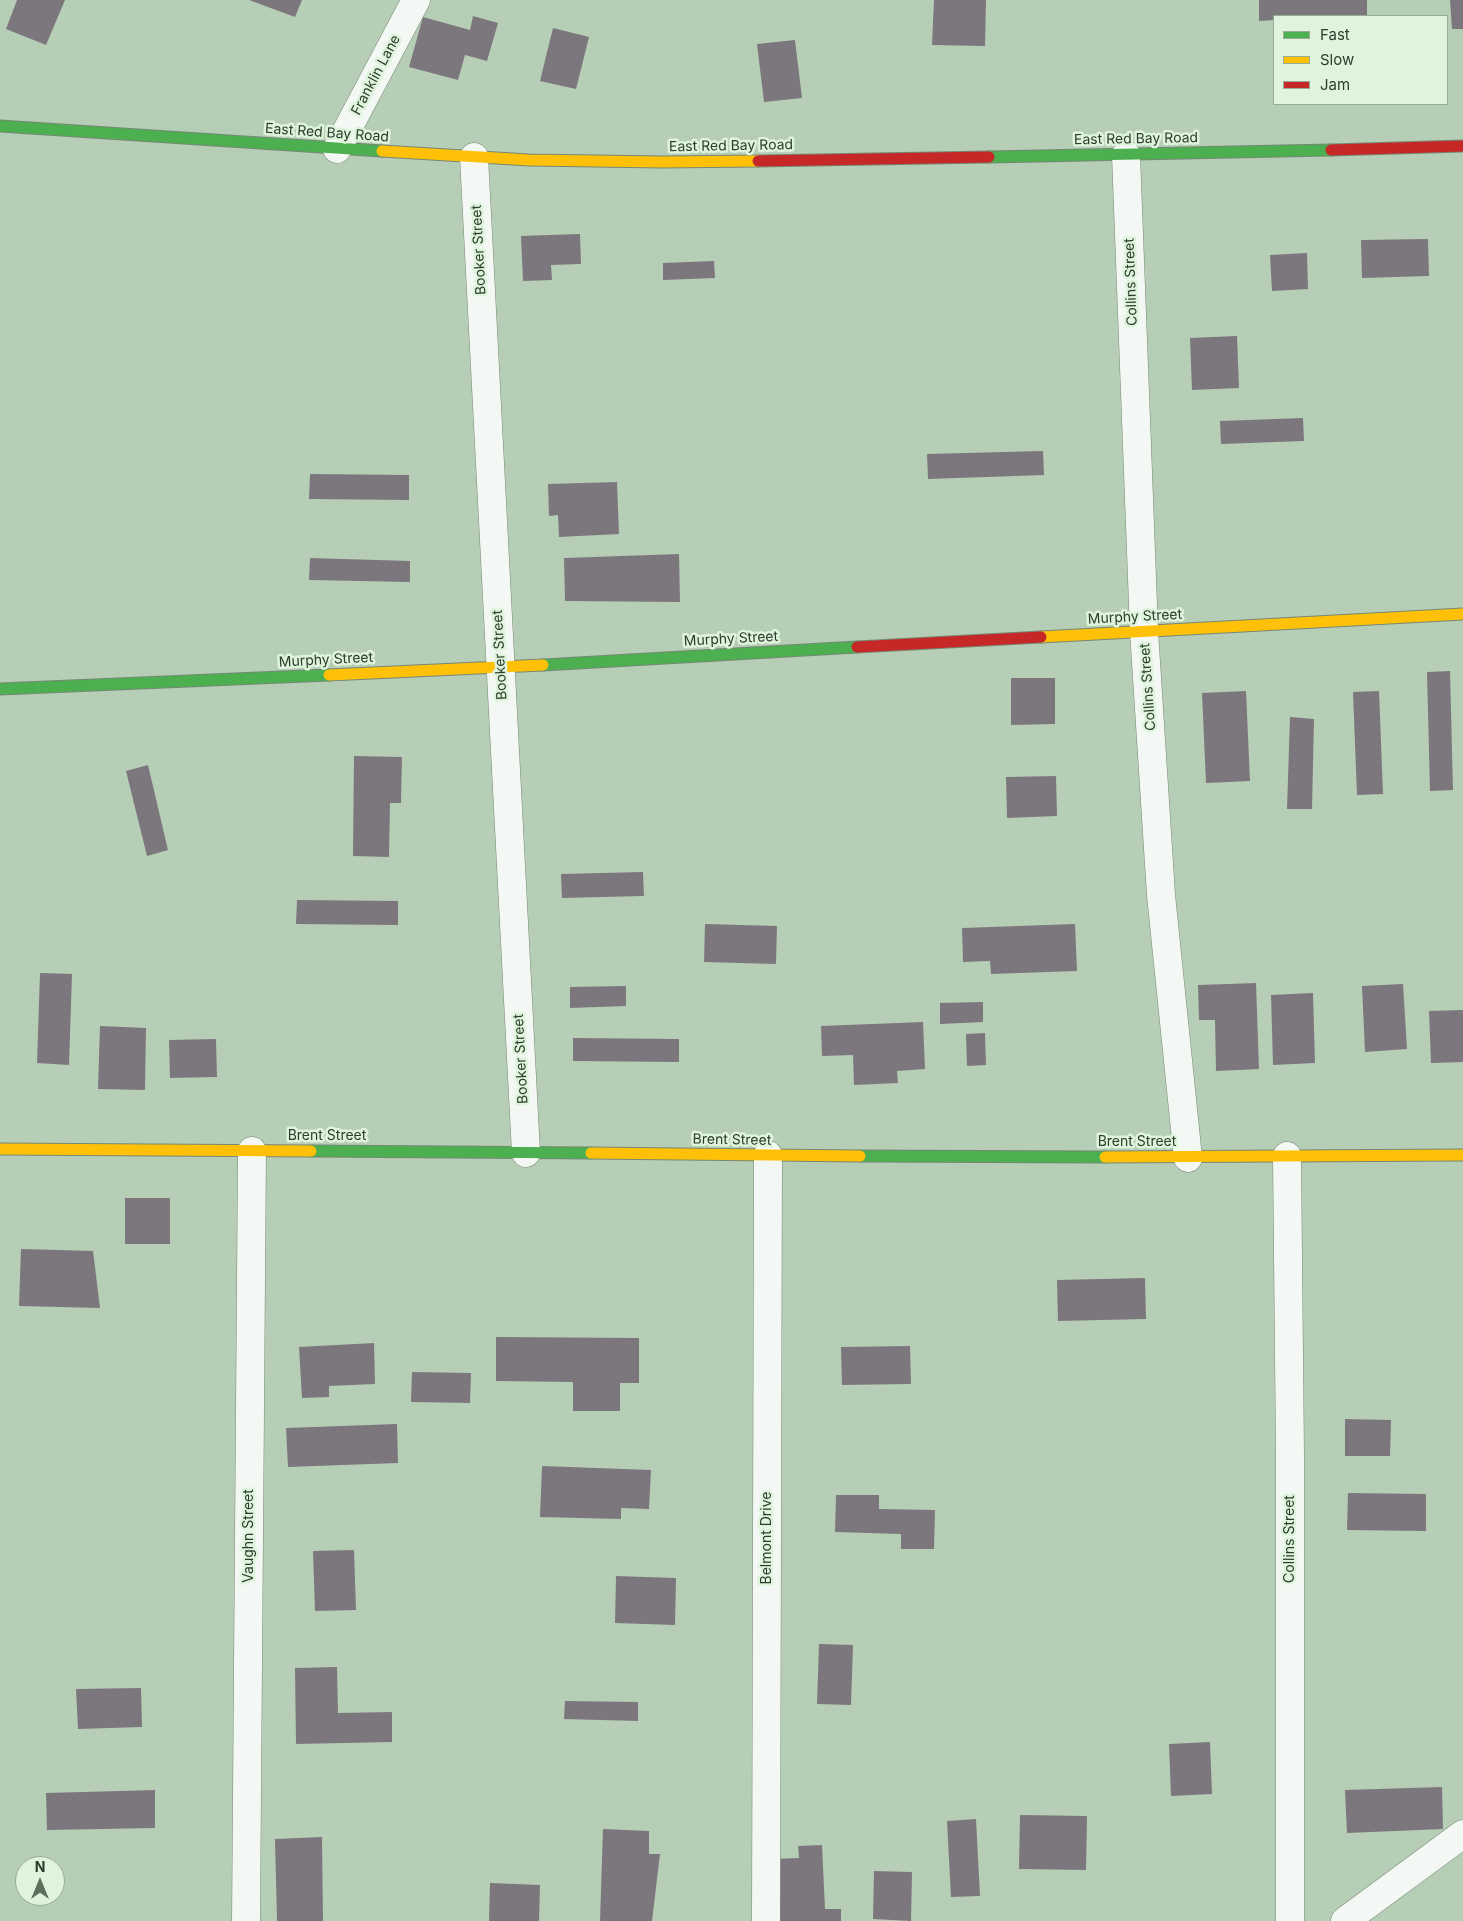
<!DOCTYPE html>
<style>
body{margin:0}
#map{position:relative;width:1463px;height:1921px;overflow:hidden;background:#b7ceb6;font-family:Inter,sans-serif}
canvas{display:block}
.legend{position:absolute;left:1273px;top:15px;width:175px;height:90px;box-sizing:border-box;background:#def4dc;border:1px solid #97ab95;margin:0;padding:6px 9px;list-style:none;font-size:15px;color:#2c3e2b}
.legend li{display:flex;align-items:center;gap:10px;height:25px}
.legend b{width:25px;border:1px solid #97ab95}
.north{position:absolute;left:15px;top:1856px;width:50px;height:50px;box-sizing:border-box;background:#def4dc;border:1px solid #97ab95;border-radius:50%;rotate:0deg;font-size:14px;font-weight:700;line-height:20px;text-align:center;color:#2c3e2b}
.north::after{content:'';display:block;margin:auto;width:18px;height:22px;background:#5d705c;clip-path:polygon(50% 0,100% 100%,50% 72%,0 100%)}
</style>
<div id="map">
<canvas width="1463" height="1921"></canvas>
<ul class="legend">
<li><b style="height:6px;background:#4caf50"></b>Fast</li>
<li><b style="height:6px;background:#ffc107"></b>Slow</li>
<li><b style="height:6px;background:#c62828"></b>Jam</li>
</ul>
<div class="north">N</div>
</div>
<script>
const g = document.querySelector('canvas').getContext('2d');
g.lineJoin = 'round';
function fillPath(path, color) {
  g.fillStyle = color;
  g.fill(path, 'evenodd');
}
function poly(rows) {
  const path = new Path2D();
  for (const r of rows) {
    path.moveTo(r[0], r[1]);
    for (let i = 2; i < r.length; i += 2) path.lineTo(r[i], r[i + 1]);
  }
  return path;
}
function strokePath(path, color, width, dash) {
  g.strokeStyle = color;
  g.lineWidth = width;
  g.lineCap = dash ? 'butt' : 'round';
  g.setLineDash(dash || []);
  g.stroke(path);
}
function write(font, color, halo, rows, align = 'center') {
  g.font = font + ' Inter,sans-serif';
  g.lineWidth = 5;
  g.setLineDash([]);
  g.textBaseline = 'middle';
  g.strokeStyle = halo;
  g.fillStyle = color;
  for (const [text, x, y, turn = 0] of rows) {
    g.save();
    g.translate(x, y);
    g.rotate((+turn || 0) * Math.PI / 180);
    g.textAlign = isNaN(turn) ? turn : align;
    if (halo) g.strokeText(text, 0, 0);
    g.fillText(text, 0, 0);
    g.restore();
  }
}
fillPath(poly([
 [17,0,65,0,46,45,6,29],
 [249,0,302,0,295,17],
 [934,0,986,0,985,46,932,45],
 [1259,0,1367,0,1367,16,1274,16,1274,20,1259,21],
 [1450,0,1463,0,1463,29,1452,29],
 [473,16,498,23,487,61,465,55,458,80,409,67,423,17,470,30],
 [553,28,589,37,576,89,540,81],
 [795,40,802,98,764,102,757,44],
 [580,234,581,264,551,265,552,280,523,281,521,236],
 [1428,239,1429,276,1362,278,1361,240],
 [1307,253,1308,289,1272,291,1270,255],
 [714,261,715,278,663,280,663,263],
 [1237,336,1239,388,1192,390,1190,338],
 [1303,418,1304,441,1221,444,1220,421],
 [1043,451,1044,475,928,479,927,454],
 [310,474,409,475,409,500,309,499],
 [617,482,619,534,559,537,558,515,549,516,548,484],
 [679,554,680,602,565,601,564,558],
 [310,558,410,561,410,582,309,580],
 [1450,671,1453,790,1430,791,1427,672],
 [1011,678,1055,678,1055,724,1011,725],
 [1246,691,1250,781,1206,783,1202,693],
 [1379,691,1383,794,1357,795,1353,692],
 [1290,717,1314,719,1312,809,1287,809],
 [354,756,402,757,401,803,390,803,389,857,353,856],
 [148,765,168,850,147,856,126,771],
 [1056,776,1057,816,1007,818,1006,777],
 [643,872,644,896,562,898,561,874],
 [297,900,398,901,398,925,296,924],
 [705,924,777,926,776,964,704,962],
 [1075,924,1077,971,991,974,990,961,963,962,962,928],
 [40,973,72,974,69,1065,37,1063],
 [1256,983,1259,1069,1216,1071,1215,1020,1199,1020,1198,985],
 [1403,984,1407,1049,1365,1052,1362,986],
 [626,986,626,1006,570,1008,570,987],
 [1313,993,1315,1063,1273,1065,1271,995],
 [983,1002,983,1022,940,1024,940,1003],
 [1463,1010,1463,1062,1431,1063,1429,1011],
 [923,1022,925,1069,897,1071,898,1083,854,1085,853,1055,822,1056,821,1026],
 [100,1026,146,1028,145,1090,98,1089],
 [985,1033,986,1065,967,1066,966,1034],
 [573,1038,679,1039,679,1062,573,1061],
 [216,1039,217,1077,170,1078,169,1040],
 [125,1198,170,1198,170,1244,125,1244],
 [21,1249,93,1251,100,1308,19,1306],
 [1145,1278,1146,1319,1058,1321,1057,1280],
 [496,1337,639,1338,639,1383,620,1383,620,1411,573,1411,573,1382,496,1381],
 [374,1343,375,1384,329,1386,329,1397,302,1398,299,1347],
 [910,1346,911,1384,842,1385,841,1347],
 [412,1372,471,1373,470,1403,411,1402],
 [1345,1419,1391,1420,1390,1456,1345,1456],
 [397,1424,398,1463,288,1467,286,1428],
 [542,1466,651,1470,649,1509,621,1508,621,1519,540,1517],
 [1348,1493,1426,1494,1426,1531,1347,1530],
 [836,1495,879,1495,879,1509,935,1510,934,1549,901,1549,901,1534,835,1532],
 [354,1550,356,1610,315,1611,313,1551],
 [616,1576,676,1578,675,1625,615,1623],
 [819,1644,853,1645,851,1705,817,1704],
 [337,1667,338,1713,392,1712,392,1742,296,1744,295,1668],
 [141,1688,142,1727,78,1729,76,1689],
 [565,1701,638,1702,638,1721,564,1719],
 [1210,1742,1212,1794,1171,1796,1169,1744],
 [1442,1787,1443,1829,1347,1833,1345,1790],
 [155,1790,155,1828,47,1830,46,1793],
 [1020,1815,1087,1816,1086,1870,1019,1869],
 [976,1819,980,1896,951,1897,947,1821],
 [603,1829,649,1831,649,1854,660,1854,652,1921,600,1921],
 [322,1837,323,1921,277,1921,275,1839],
 [822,1845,825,1909,841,1909,841,1921,776,1921,774,1859,799,1858,798,1846],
 [874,1871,912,1872,911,1921,873,1919],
 [490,1883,540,1885,539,1921,489,1921]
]), '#7c777d');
const street = poly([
 [337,149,416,0],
 [1126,155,1144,631,1161,895,1188,1158],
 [474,157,526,1153],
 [1287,1156,1290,1456,1290,1921],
 [246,1921,252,1151],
 [766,1921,768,1155],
 [1345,1921,1463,1834]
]);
const fast = poly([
 [0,126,382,151],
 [989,157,1331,150],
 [543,665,857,647],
 [0,689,329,675],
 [311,1151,591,1153],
 [860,1156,1105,1157]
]);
const slow = poly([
 [382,151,529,160,662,162,758,161],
 [1041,637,1463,614],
 [329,675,543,665],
 [0,1149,311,1151],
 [591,1153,860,1156],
 [1105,1157,1463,1155]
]);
const jam = poly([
 [1331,150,1463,146],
 [758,161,989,157],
 [857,647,1041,637]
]);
strokePath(street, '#768875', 29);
strokePath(fast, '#768875', 13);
strokePath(slow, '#768875', 13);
strokePath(jam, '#768875', 13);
strokePath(street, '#f4f8f4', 28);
strokePath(fast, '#4caf50', 11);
strokePath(slow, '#ffc107', 11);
strokePath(jam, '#c62828', 11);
write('14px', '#2c3e2b', '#def4dc', [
 ["Franklin Lane",376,75,-62],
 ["East Red Bay Road",327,133,4],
 ["East Red Bay Road",1136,139,-1],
 ["East Red Bay Road",731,146,-1],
 ["Booker Street",479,250,-93],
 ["Collins Street",1131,282,-92],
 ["Murphy Street",1135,617,-3],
 ["Murphy Street",731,639,-3],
 ["Booker Street",500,655,-93],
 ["Murphy Street",326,660,-3],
 ["Collins Street",1148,687,-94],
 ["Booker Street",521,1059,-93],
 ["Brent Street",327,1136],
 ["Brent Street",732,1140,1],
 ["Brent Street",1137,1142],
 ["Vaughn Street",249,1536,-90],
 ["Belmont Drive",767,1538,-90],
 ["Collins Street",1290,1539,-90]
]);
</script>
